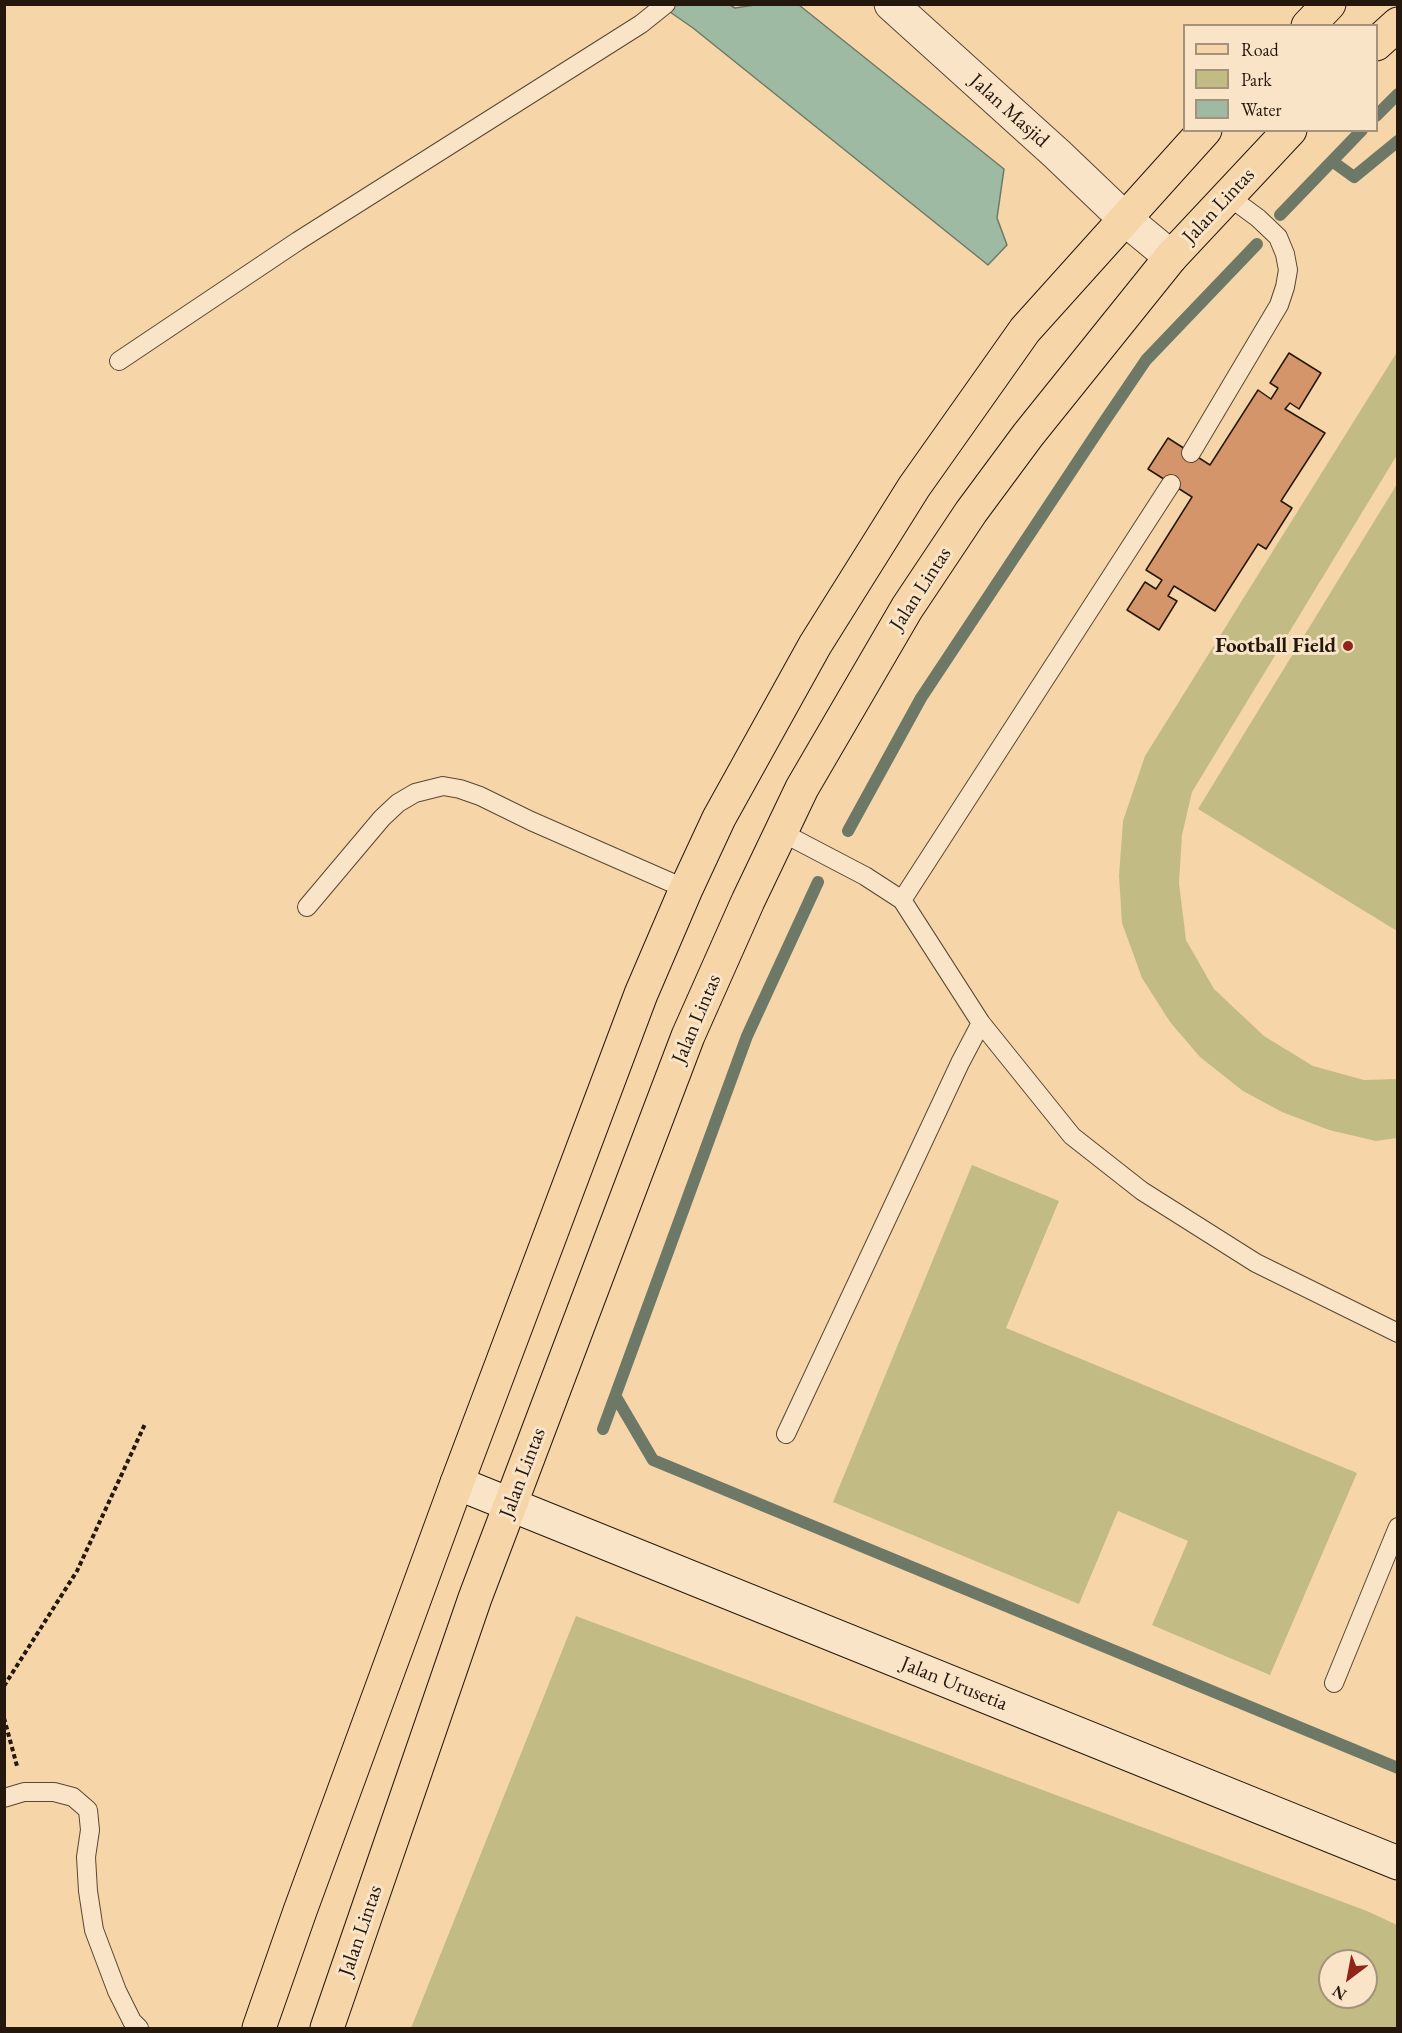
<!DOCTYPE html>
<style>
body{margin:0}
#map{position:relative;width:1402px;height:2033px;overflow:hidden;background:#f6d6a9;font-family:"EB Garamond",serif}
canvas{display:block}
.frame{position:absolute;inset:0;border:6px solid #24170c;pointer-events:none}
.legend{position:absolute;left:1183px;top:24px;width:195px;height:108px;box-sizing:border-box;background:#f9e4c7;border:2px solid #a4927c;margin:0;padding:8px 10px;list-style:none;font-size:18px;color:#24170c}
.legend li{display:flex;align-items:center;gap:12px;height:30px}
.legend b{width:30px;border:2px solid #a4927c}
.north{position:absolute;left:1318px;top:1949px;width:60px;height:60px;box-sizing:border-box;background:#f9e4c7;border:2px solid #a4927c;border-radius:50%;rotate:212deg;font-size:16px;font-weight:700;line-height:24px;text-align:center;color:#24170c}
.north::after{content:'';display:block;margin:auto;width:21px;height:27px;background:#8f2418;clip-path:polygon(50% 0,100% 100%,50% 72%,0 100%)}
</style>
<div id="map">
<canvas width="1402" height="2033"></canvas>
<div class="frame"></div>
<ul class="legend">
<li><b style="height:8px;background:#f6d6a9"></b>Road</li>
<li><b style="height:16px;background:#c2bc84"></b>Park</li>
<li><b style="height:16px;background:#9ebaa2"></b>Water</li>
</ul>
<div class="north">N</div>
</div>
<script>
const g = document.querySelector('canvas').getContext('2d');
g.lineJoin = 'round';
function fillPath(path, color) {
  g.fillStyle = color;
  g.fill(path, 'evenodd');
}
function poly(rows) {
  const path = new Path2D();
  for (const r of rows) {
    path.moveTo(r[0], r[1]);
    for (let i = 2; i < r.length; i += 2) path.lineTo(r[i], r[i + 1]);
  }
  return path;
}
function strokePath(path, color, width, dash) {
  g.strokeStyle = color;
  g.lineWidth = width;
  g.lineCap = dash ? 'butt' : 'round';
  g.setLineDash(dash || []);
  g.stroke(path);
}
function write(font, color, halo, rows, align = 'center') {
  g.font = font + ' "EB Garamond",serif';
  g.lineWidth = 6;
  g.setLineDash([]);
  g.textBaseline = 'middle';
  g.strokeStyle = halo;
  g.fillStyle = color;
  for (const [text, x, y, turn = 0] of rows) {
    g.save();
    g.translate(x, y);
    g.rotate((+turn || 0) * Math.PI / 180);
    g.textAlign = isNaN(turn) ? turn : align;
    if (halo) g.strokeText(text, 0, 0);
    g.fillText(text, 0, 0);
    g.restore();
  }
}
fillPath(poly([
 [1397,352,1397,455,1192,792,1182,835,1179,883,1186,940,1214,989,1264,1036,1313,1066,1364,1080,1397,1079,1397,1138,1376,1141,1329,1130,1282,1112,1243,1091,1200,1057,1170,1022,1142,978,1122,923,1119,876,1123,821,1145,756],
 [1397,484,1397,931,1198,809],
 [972,1165,1059,1201,1006,1328,1357,1473,1270,1675,1152,1625,1188,1541,1118,1511,1079,1604,833,1502],
 [576,1616,1367,1911,1397,1925,1397,2028,411,2028],
 [1330,1961,1366,1961,1366,1997,1330,1997]
]), '#c2bc84');
const water = poly([
 [761,4,799,5,1004,169,997,218,1007,245,988,265,693,28,660,5,730,5,735,8,761,4]
]);
fillPath(water, '#9ebaa2');
strokePath(water, '#6d7966', 1.5);
strokePath(poly([
 [1376,116,1398,94],
 [1332,161,1354,177,1398,141],
 [1280,215,1362,130],
 [848,831,921,698,1102,425,1146,360,1257,244],
 [616,1397,653,1460,1398,1768],
 [603,1429,747,1036,818,882]
]), '#6d7966', 12);
const building = poly([
 [1289,353,1321,373,1299,409,1290,403,1285,409,1325,433,1281,501,1292,508,1266,549,1258,544,1215,611,1174,586,1168,596,1177,601,1159,630,1127,610,1145,582,1156,589,1162,580,1146,570,1192,497,1148,469,1168,438,1210,465,1258,390,1271,399,1278,388,1270,383,1289,353]
]);
fillPath(building, '#d39569');
strokePath(building, '#24170c', 1.5);
const lane = poly([
 [119,361,298,241,641,24,666,4],
 [1191,453,1279,305,1285,287,1288,270,1285,254,1278,237,1258,218,1228,196],
 [781,832,865,876,902,900,981,1023,1072,1136,1142,1191,1256,1263,1398,1333],
 [902,900,1171,484],
 [307,907,382,818,398,803,415,793,443,786,460,789,480,796,531,821,686,889],
 [786,1434,960,1063,981,1023],
 [1334,1683,1398,1527],
 [4,1798,24,1792,54,1792,73,1797,88,1810,90,1830,86,1857,88,1891,94,1930,117,1991,132,2021,139,2028]
]);
const street = poly([
 [891,4,1057,154,1125,219,1171,257]
]);
const secondary = poly([
 [457,1483,1398,1863]
]);
const primary = poly([
 [1308,26,1329,4],
 [1376,44,1398,24],
 [259,2028,300,1911,457,1483,641,994,686,889,719,818,815,645,914,487,1025,330,1205,130],
 [327,2028,475,1598,634,1178,688,1036,748,901,802,788,907,608,971,512,1028,435,1171,257,1290,130]
]);
strokePath(lane, '#584733', 20);
strokePath(street, '#584733', 35);
strokePath(secondary, '#24170c', 35);
strokePath(primary, '#24170c', 35);
strokePath(poly([
 [4,1686,77,1571,145,1424],
 [4,1718,17,1766]
]), '#24170c', 4, [4.5, 3]);
strokePath(lane, '#f9e4c7', 18);
strokePath(street, '#f9e4c7', 33);
strokePath(secondary, '#f9e4c7', 33);
strokePath(primary, '#f6d6a9', 33);
for (const [x, y, r, color] of [
 [1348,646,6,"#8f2418"]
]) {
  const dot = new Path2D();
  dot.arc(x, y, r, 0, 2 * Math.PI);
  g.fillStyle = color;
  g.fill(dot);
  strokePath(dot, '#f9e4c7', 2);
}
write('21px', '#24170c', '#f9e4c7', [
 ["Jalan Masjid",1009,111,42],
 ["Jalan Lintas",1219,206,-47],
 ["Jalan Lintas",921,589,-57],
 ["Jalan Lintas",697,1019,-67],
 ["Jalan Lintas",523,1473,-69],
 ["Jalan Urusetia",954,1684,22],
 ["Jalan Lintas",361,1931,-71]
]);
write('bold 21px', '#24170c', '#f9e4c7', [
 ["Football Field",1336,646]
], 'right');
</script>
